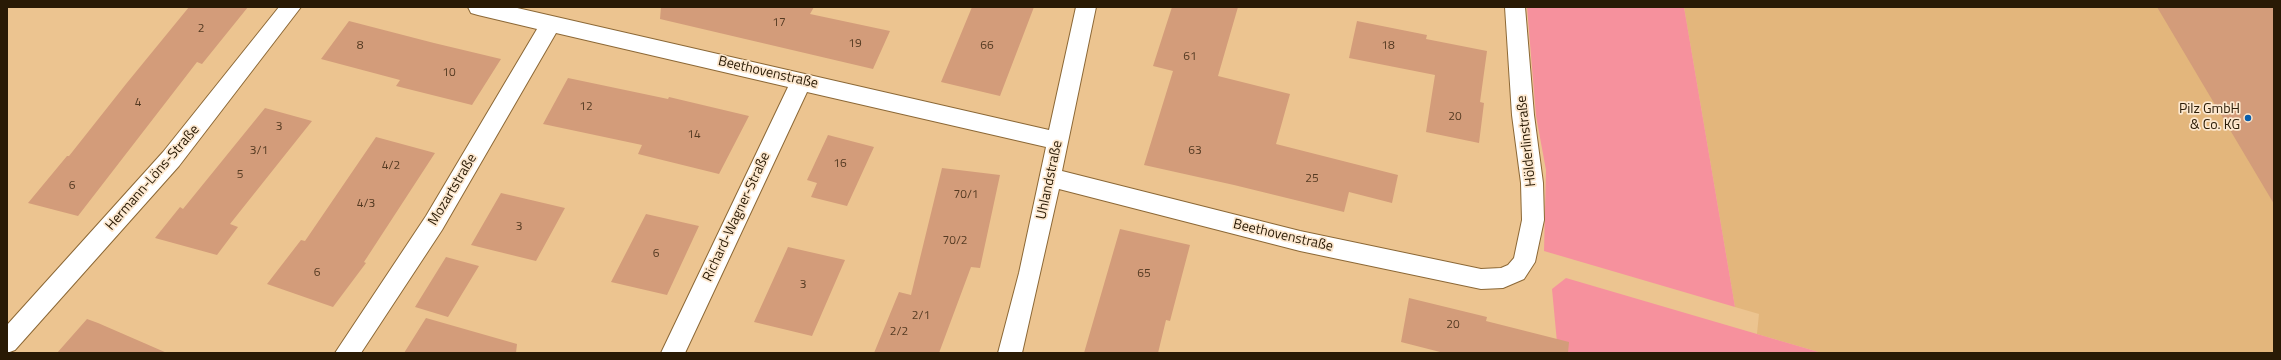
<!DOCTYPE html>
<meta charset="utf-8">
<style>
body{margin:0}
#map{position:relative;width:2281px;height:360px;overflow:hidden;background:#ecc490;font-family:"Titillium Web",sans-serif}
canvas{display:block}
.frame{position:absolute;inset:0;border:8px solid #291a05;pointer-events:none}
</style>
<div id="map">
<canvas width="2281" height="360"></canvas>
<div class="frame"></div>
</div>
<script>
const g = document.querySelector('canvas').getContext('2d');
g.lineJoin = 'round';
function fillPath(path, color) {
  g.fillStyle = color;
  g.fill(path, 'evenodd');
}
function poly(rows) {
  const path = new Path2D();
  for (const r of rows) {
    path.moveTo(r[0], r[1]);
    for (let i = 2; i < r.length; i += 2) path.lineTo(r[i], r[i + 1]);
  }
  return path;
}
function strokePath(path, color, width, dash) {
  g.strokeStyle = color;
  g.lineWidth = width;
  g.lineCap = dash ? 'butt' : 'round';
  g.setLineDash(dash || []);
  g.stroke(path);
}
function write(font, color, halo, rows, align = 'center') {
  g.font = font + ' "Titillium Web",sans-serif';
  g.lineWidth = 3.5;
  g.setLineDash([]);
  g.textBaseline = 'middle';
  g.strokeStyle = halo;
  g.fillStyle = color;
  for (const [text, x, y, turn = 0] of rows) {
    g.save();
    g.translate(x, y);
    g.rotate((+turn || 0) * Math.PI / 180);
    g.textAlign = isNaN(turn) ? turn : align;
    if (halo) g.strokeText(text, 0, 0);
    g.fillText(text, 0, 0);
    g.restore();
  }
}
fillPath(poly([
 [1684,7,2274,7,2274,353,1822,353,1757,334,1759,314,1735,307]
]), '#e3b67c');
fillPath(poly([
 [1527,7,1684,7,1735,307,1544,251,1546,170,1536,116],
 [1566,278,1757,334,1822,353,1558,353,1552,289]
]), '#f6919d');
fillPath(poly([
 [189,7,248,7,202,64,197,62,78,216,28,203,67,156,69,156,126,84],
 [661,7,814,7,810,14,890,31,873,69,660,19],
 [972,7,1034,7,1000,96,941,82],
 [1172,7,1238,7,1218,76,1290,94,1276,144,1398,175,1392,203,1349,192,1344,212,1234,185,1144,165,1173,71,1153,66],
 [2157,7,2274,7,2274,204],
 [349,21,434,43,501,59,472,105,396,86,400,80,321,59],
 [1357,21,1427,35,1426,39,1487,51,1480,102,1484,103,1479,143,1426,132,1435,75,1349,58],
 [568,78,668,99,669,97,749,116,719,174,638,154,642,145,543,124],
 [265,108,312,121,230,224,238,227,217,255,155,238,180,207,183,209],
 [828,135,874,147,847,206,811,197,817,183,807,180],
 [376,137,435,153,364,262,366,263,333,307,267,284,301,240,305,241],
 [942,168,1000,175,980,268,971,267,939,353,874,353,899,292,911,295],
 [501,193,565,208,536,261,471,245],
 [646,214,699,226,667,295,611,282],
 [1120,229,1190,245,1170,321,1166,320,1158,353,1084,353],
 [788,247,845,260,812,336,754,322],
 [446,257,479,266,448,317,415,307],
 [1409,298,1487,317,1486,321,1569,342,1568,353,1444,353,1401,342],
 [426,318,517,344,516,353,404,353],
 [87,319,98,323,167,353,57,353]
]), '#d39c7a');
const street = poly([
 [279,7,301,7,179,166,15,350,7,353,7,325,163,152,279,7],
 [468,7,513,7,1049,130,1076,7,1096,7,1062,171,1300,231,1481,269,1501,268,1508,265,1514,258,1522,220,1521,183,1512,115,1505,7,1525,7,1534,115,1543,183,1544,220,1535,262,1524,279,1503,288,1481,289,1300,251,1059,189,1022,353,998,353,1019,273,1046,147,807,92,685,353,661,353,788,87,556,33,442,230,361,353,335,353,426,216,537,29,478,15,471,13,468,7]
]);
strokePath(street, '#8c6836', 2);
fillPath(street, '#fff');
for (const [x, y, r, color] of [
 [2248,118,4,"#095eac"]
]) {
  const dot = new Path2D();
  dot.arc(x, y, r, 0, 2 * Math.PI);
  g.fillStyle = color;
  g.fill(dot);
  strokePath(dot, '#fde8cf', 1.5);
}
write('12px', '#543a22', null, [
 ["17",779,23],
 ["2",201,29],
 ["19",855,44],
 ["8",360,46],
 ["66",987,46],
 ["18",1388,46],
 ["61",1190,57],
 ["10",449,73],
 ["4",138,103],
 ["12",586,107],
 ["20",1455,117],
 ["3",279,127],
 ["14",694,135],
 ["3/1",259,151],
 ["63",1195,151],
 ["16",840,164],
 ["4/2",391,166],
 ["5",240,175],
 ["25",1312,179],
 ["6",72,186],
 ["70/1",966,195],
 ["4/3",366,204],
 ["3",519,227],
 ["70/2",955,241],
 ["6",656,254],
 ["6",317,273],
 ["65",1144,274],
 ["3",803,285],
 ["2/1",921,316],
 ["20",1453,325],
 ["2/2",899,332]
]);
write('14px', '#291a05', '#fde8cf', [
 ["Beethovenstraße",768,73,13],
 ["Hölderlinstraße",1527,141,-96],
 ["Hermann-Löns-Straße",153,178,-49],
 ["Uhlandstraße",1050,180,-78],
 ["Mozartstraße",453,190,-59],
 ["Richard-Wagner-Straße",737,217,-65],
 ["Beethovenstraße",1283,236,13]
]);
write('14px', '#291a05', '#fde8cf', [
 ["Pilz GmbH",2240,110],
 ["& Co. KG",2240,126]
], 'right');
</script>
